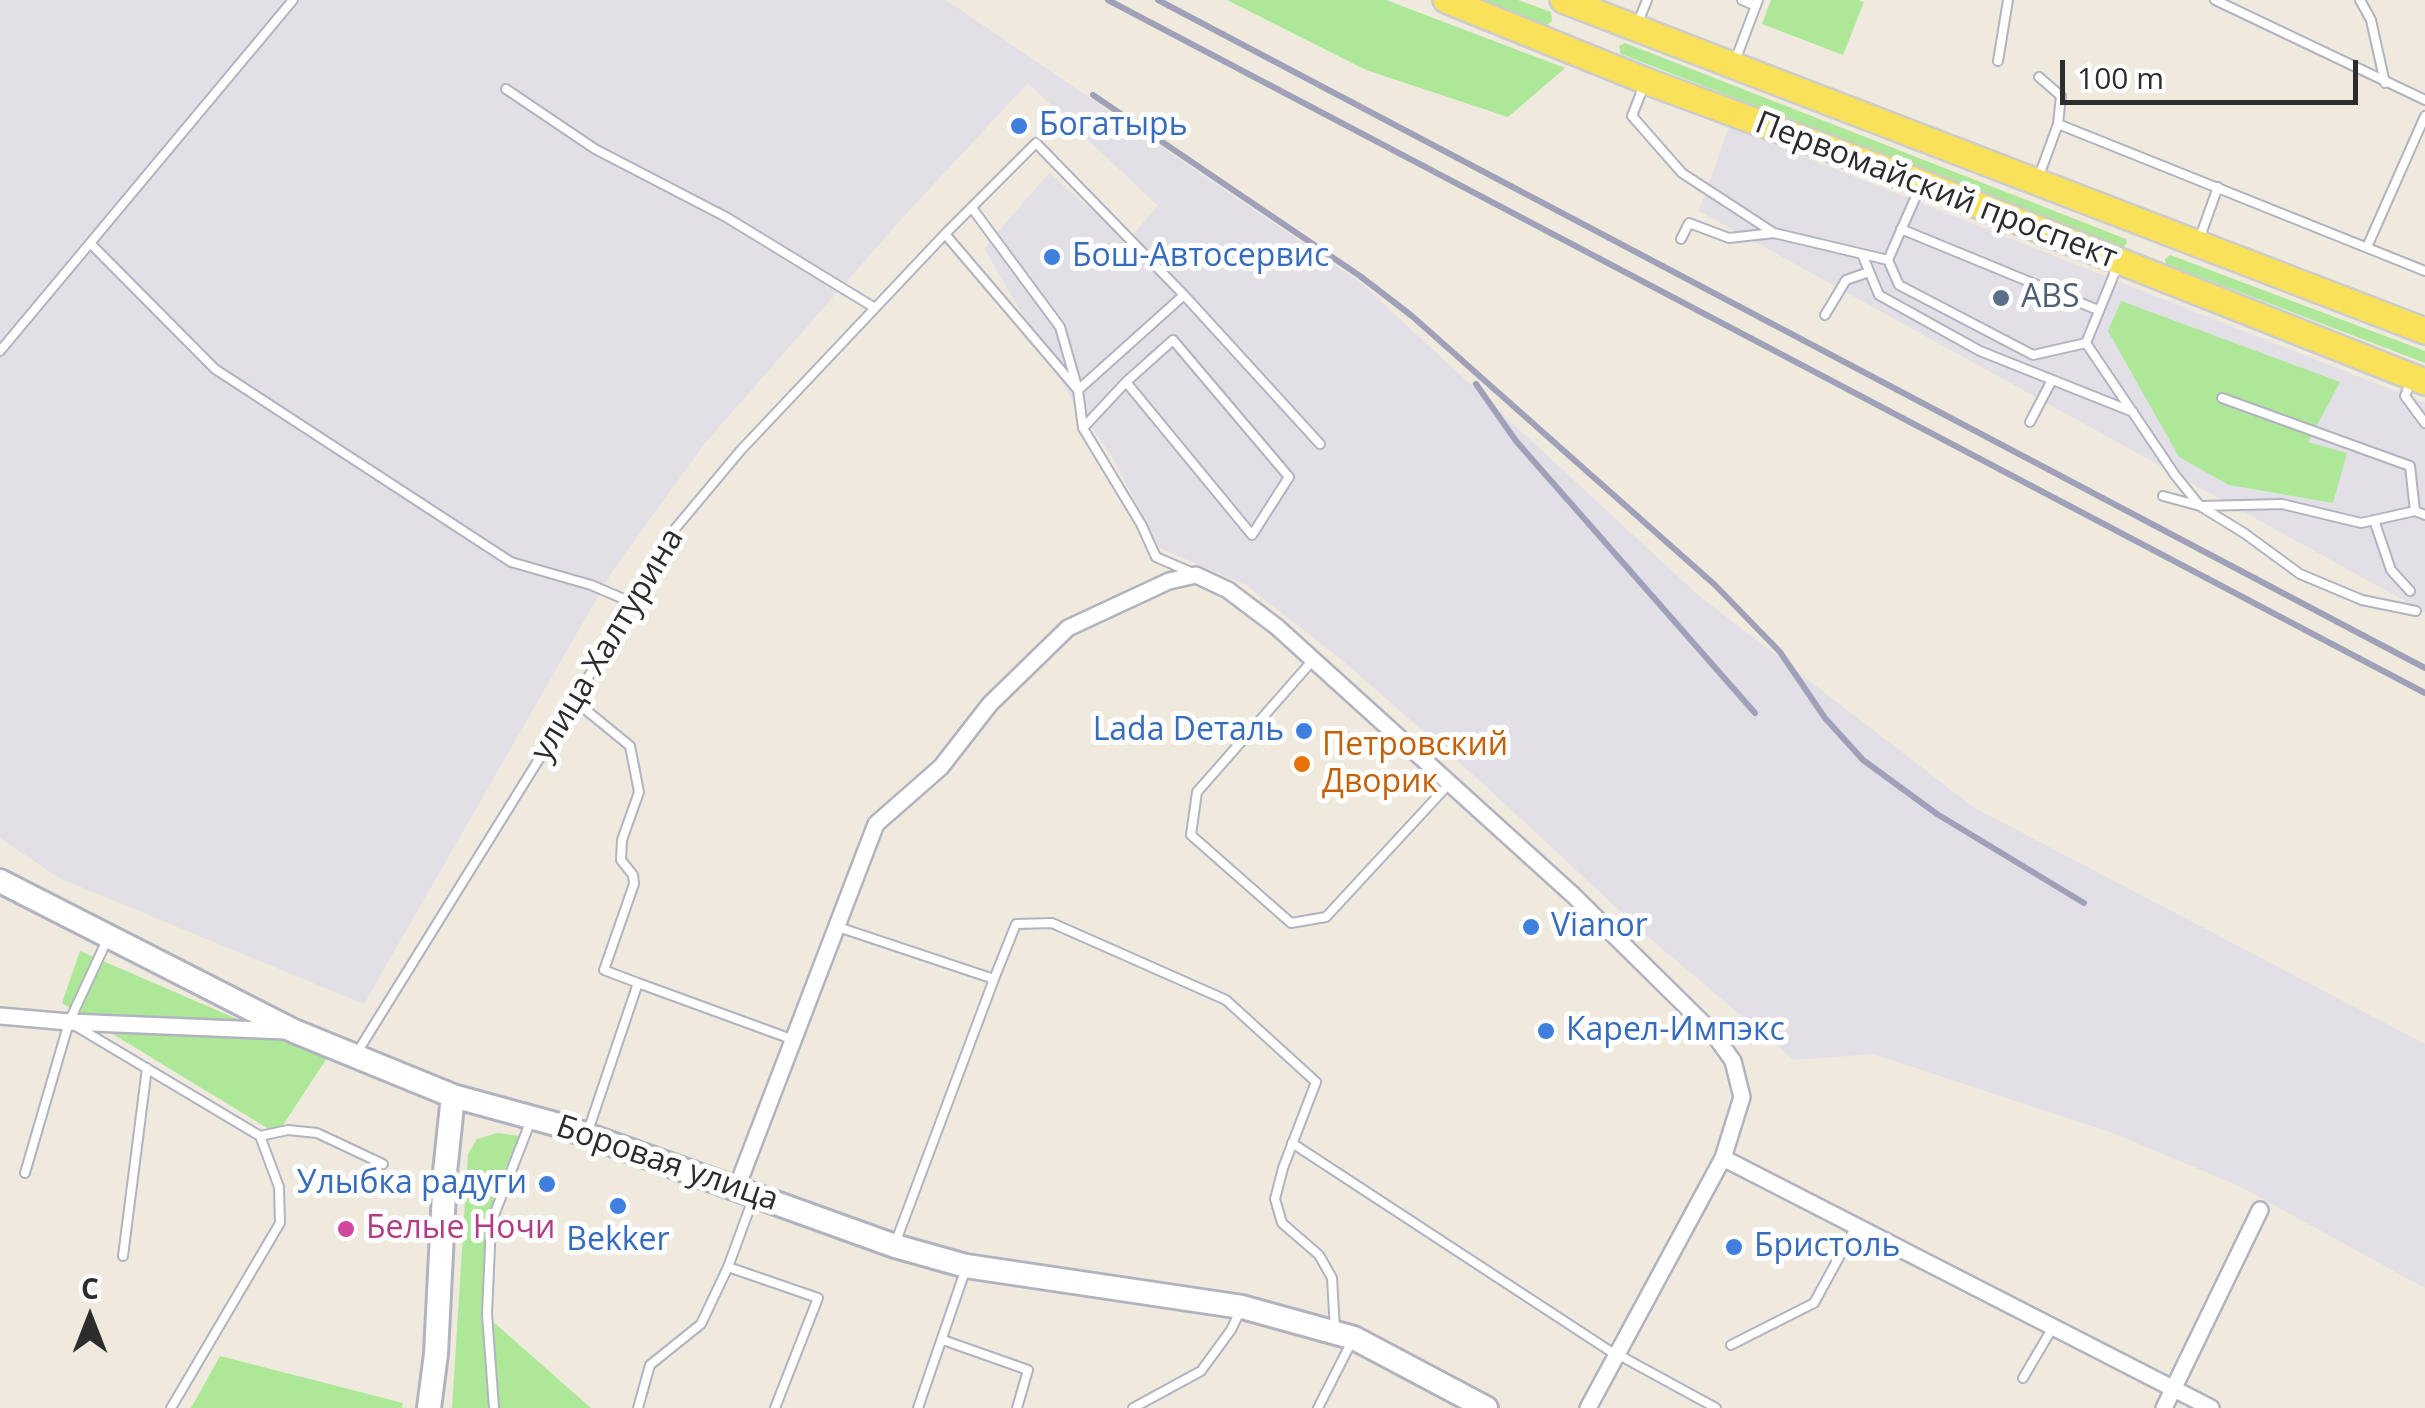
<!DOCTYPE html>
<meta charset="utf-8">
<style>
body{margin:0}
#map{position:relative;width:2425px;height:1408px;overflow:hidden;background:#efe9de;font-family:"Open Sans",sans-serif}
canvas{display:block}
.north{position:absolute;left:40px;top:1268px;width:100px;height:100px;-webkit-text-stroke:8px #fff;paint-order:stroke;rotate:0deg;font-size:28px;font-weight:700;line-height:40px;text-align:center;color:#2c2c2c}
.north::after{content:'';display:block;margin:auto;width:35px;height:45px;background:#2c2c2c;clip-path:polygon(50% 0,100% 100%,50% 72%,0 100%)}
.scale{position:absolute;left:2060px;top:60px;width:298px;height:45px;box-sizing:border-box;border:5px solid #2c2c2c;border-top:0;padding-left:12px;font-size:30px;line-height:35px;white-space:nowrap;color:#2c2c2c;-webkit-text-stroke:8px #fff;paint-order:stroke}
</style>
<div id="map">
<canvas width="2425" height="1408"></canvas>
<div class="north">С</div>
<div class="scale">100 m</div>
</div>
<script>
const g = document.querySelector('canvas').getContext('2d');
g.lineJoin = 'round';
function fillPath(path, color) {
  g.fillStyle = color;
  g.fill(path, 'evenodd');
}
function poly(rows) {
  const path = new Path2D();
  for (const r of rows) {
    path.moveTo(r[0], r[1]);
    for (let i = 2; i < r.length; i += 2) path.lineTo(r[i], r[i + 1]);
  }
  return path;
}
function strokePath(path, color, width, dash) {
  g.strokeStyle = color;
  g.lineWidth = width;
  g.lineCap = dash ? 'butt' : 'round';
  g.setLineDash(dash || []);
  g.stroke(path);
}
function write(font, color, halo, rows, align = 'center') {
  g.font = font + ' "Open Sans",sans-serif';
  g.lineWidth = 10;
  g.setLineDash([]);
  g.textBaseline = 'middle';
  g.strokeStyle = halo;
  g.fillStyle = color;
  for (const [text, x, y, turn = 0] of rows) {
    g.save();
    g.translate(x, y);
    g.rotate((+turn || 0) * Math.PI / 180);
    g.textAlign = isNaN(turn) ? turn : align;
    if (halo) g.strokeText(text, 0, 0);
    g.fillText(text, 0, 0);
    g.restore();
  }
}
fillPath(poly([
 [0,0,946,0,1361,283,1698,595,1973,807,2425,1044,2425,1288,2239,1186,2113,1133,1873,1054,1794,1060,1646,935,1478,779,1343,661,1246,585,1160,548,1111,455,1072,400,984,248,1049,173,1127,241,1158,206,1028,83,904,216,705,443,613,570,364,1004,59,878,0,838],
 [1729,127,2425,403,2425,612,1699,211]
]), '#e2dfe7');
fillPath(poly([
 [1227,0,1386,0,1565,68,1508,117,1366,70],
 [1478,0,1518,0,1551,12,1552,21,1545,26],
 [1771,0,1858,0,1864,2,1843,55,1762,24],
 [1625,43,2126,239,2127,243,2123,248,1621,54,1619,46],
 [2170,255,2425,351,2425,363,2166,264,2165,259],
 [2121,301,2340,382,2308,442,2347,453,2333,503,2229,485,2179,457,2108,331],
 [80,951,327,1058,277,1134,62,1003],
 [498,1133,519,1136,494,1195,482,1312,591,1408,452,1408,468,1154,477,1139],
 [220,1356,403,1403,402,1408,191,1408]
]), '#ace898');
const lane = poly([
 [1742,0,1756,6],
 [2215,0,2425,100],
 [2360,0,2371,20,2385,83],
 [1637,25,1647,0],
 [1735,61,1758,0],
 [1998,61,2008,0],
 [2039,77,2061,96,2058,124,2039,176],
 [1644,85,1632,116,1682,173,1774,233,1888,260],
 [506,89,595,149,726,217,875,308],
 [2058,124,2425,271],
 [1920,187,1888,260,1899,285,2033,355,2086,343],
 [972,208,1060,327,1078,390,1083,428,1141,524,1156,557,1193,573],
 [1901,229,2098,310],
 [945,234,1078,390,1184,295],
 [2200,237,2218,187],
 [1681,239,1689,223,1729,238,1774,233],
 [90,243,215,369,511,562,591,585,631,602],
 [2367,247,2425,116],
 [1862,254,1879,295,1980,351,2133,412],
 [2117,267,2086,343,2175,475,2200,506,2282,504,2361,523,2415,511],
 [1825,315,1846,280,1869,272],
 [0,351,293,0],
 [2411,381,2405,396,2425,423],
 [2222,398,2410,466,2415,511,2425,515],
 [2030,422,2052,380],
 [1083,428,1126,382,1173,340,1289,477,1252,535,1126,382],
 [2163,496,2200,506,2244,533,2300,574,2362,600,2416,611],
 [2374,520,2391,570,2410,591],
 [1313,660,1197,792,1191,835,1291,923,1326,917,1449,784],
 [575,701,630,746,639,792,622,840,621,860,633,875,634,884,604,970,638,983,588,1131],
 [838,927,994,979,896,1241],
 [107,940,69,1022,260,1136,279,1187,280,1223,171,1408],
 [994,979,1016,924,1052,923,1226,1000,1316,1082,1283,1168,1275,1199,1282,1223,1319,1255,1332,1278,1335,1330],
 [638,983,794,1040],
 [358,1051,575,701,664,542,741,450,945,234,1036,143,1184,295,1320,444],
 [260,1136,288,1130,317,1133,383,1164],
 [1292,1143,1616,1355],
 [25,1173,69,1022],
 [123,1256,147,1068],
 [728,1267,818,1298,775,1408],
 [943,1340,1028,1370,1017,1408],
 [1731,1345,1814,1303,1855,1228],
 [1617,1354,1716,1408],
 [2023,1378,2053,1327],
 [494,1408,487,1314,491,1223,531,1120],
 [638,1408,650,1365,701,1324,728,1267,753,1199],
 [918,1408,965,1271],
 [1133,1408,1201,1371,1231,1330,1240,1311],
 [1318,1408,1352,1341]
]);
const street = poly([
 [0,1016,69,1022,285,1031],
 [1723,1158,2211,1408],
 [737,1187,876,824,941,767,990,704,1068,628,1169,581,1196,575,1228,590,1277,627,1573,895,1713,1033,1733,1061,1742,1097,1723,1158,1588,1408],
 [2164,1408,2260,1210]
]);
const secondary = poly([
 [0,881,294,1031,453,1096,559,1125,895,1246,966,1266,1242,1307,1354,1338,1486,1408],
 [429,1408,436,1354,445,1172,453,1096]
]);
const primary = poly([
 [1446,0,1646,81,1922,183,2425,382],
 [1563,0,2425,331]
]);
strokePath(lane, '#b2b3c0', 12);
strokePath(street, '#b2b3c0', 20);
strokePath(secondary, '#b2b3c0', 28);
strokePath(primary, '#ccc', 30);
strokePath(lane, '#fff', 8);
strokePath(street, '#fff', 15);
strokePath(secondary, '#fff', 22);
strokePath(primary, '#f9e159', 25);
strokePath(poly([
 [1108,0,2425,693],
 [1158,0,2425,668],
 [1093,95,1360,276,1412,316,1715,585,1780,652,1825,718,1863,760,1937,814,2084,903],
 [1476,384,1516,441,1755,713]
]), '#a0a1b8', 6);
for (const [x, y, r, color] of [
 [1019,126,10,"#3f7fe0"],
 [1052,257,10,"#3f7fe0"],
 [2001,298,10,"#5c6f8a"],
 [1304,731,10,"#3f7fe0"],
 [1302,764,10,"#e8710a"],
 [1531,927,10,"#3f7fe0"],
 [1546,1031,10,"#3f7fe0"],
 [547,1184,10,"#3f7fe0"],
 [618,1206,10,"#3f7fe0"],
 [346,1229,10,"#d1479c"],
 [1734,1247,10,"#3f7fe0"]
]) {
  const dot = new Path2D();
  dot.arc(x, y, r, 0, 2 * Math.PI);
  g.fillStyle = color;
  g.fill(dot);
  strokePath(dot, '#fff', 4);
}
write('32px', '#366cbe', '#fff', [
 ["Богатырь",1039,126],
 ["Бош-Автосервис",1072,257],
 ["Lada Dеталь",1284,731,"right"],
 ["Vianor",1551,927],
 ["Карел-Импэкс",1566,1031],
 ["Улыбка радуги",527,1184,"right"],
 ["Bekker",618,1241,"center"],
 ["Бристоль",1754,1247]
], 'left');
write('32px', '#2c2c2c', '#fff', [
 ["Первомайский проспект",1936,191,21],
 ["улица Халтурина",608,645,-59],
 ["Боровая улица",667,1164,19]
]);
write('32px', '#4e5e75', '#fff', [
 ["ABS",2021,298]
], 'left');
write('32px', '#c56008', '#fff', [
 ["Петровский",1322,746],
 ["Дворик",1322,783]
], 'left');
write('32px', '#b23c85', '#fff', [
 ["Белые Ночи",366,1229]
], 'left');
</script>
